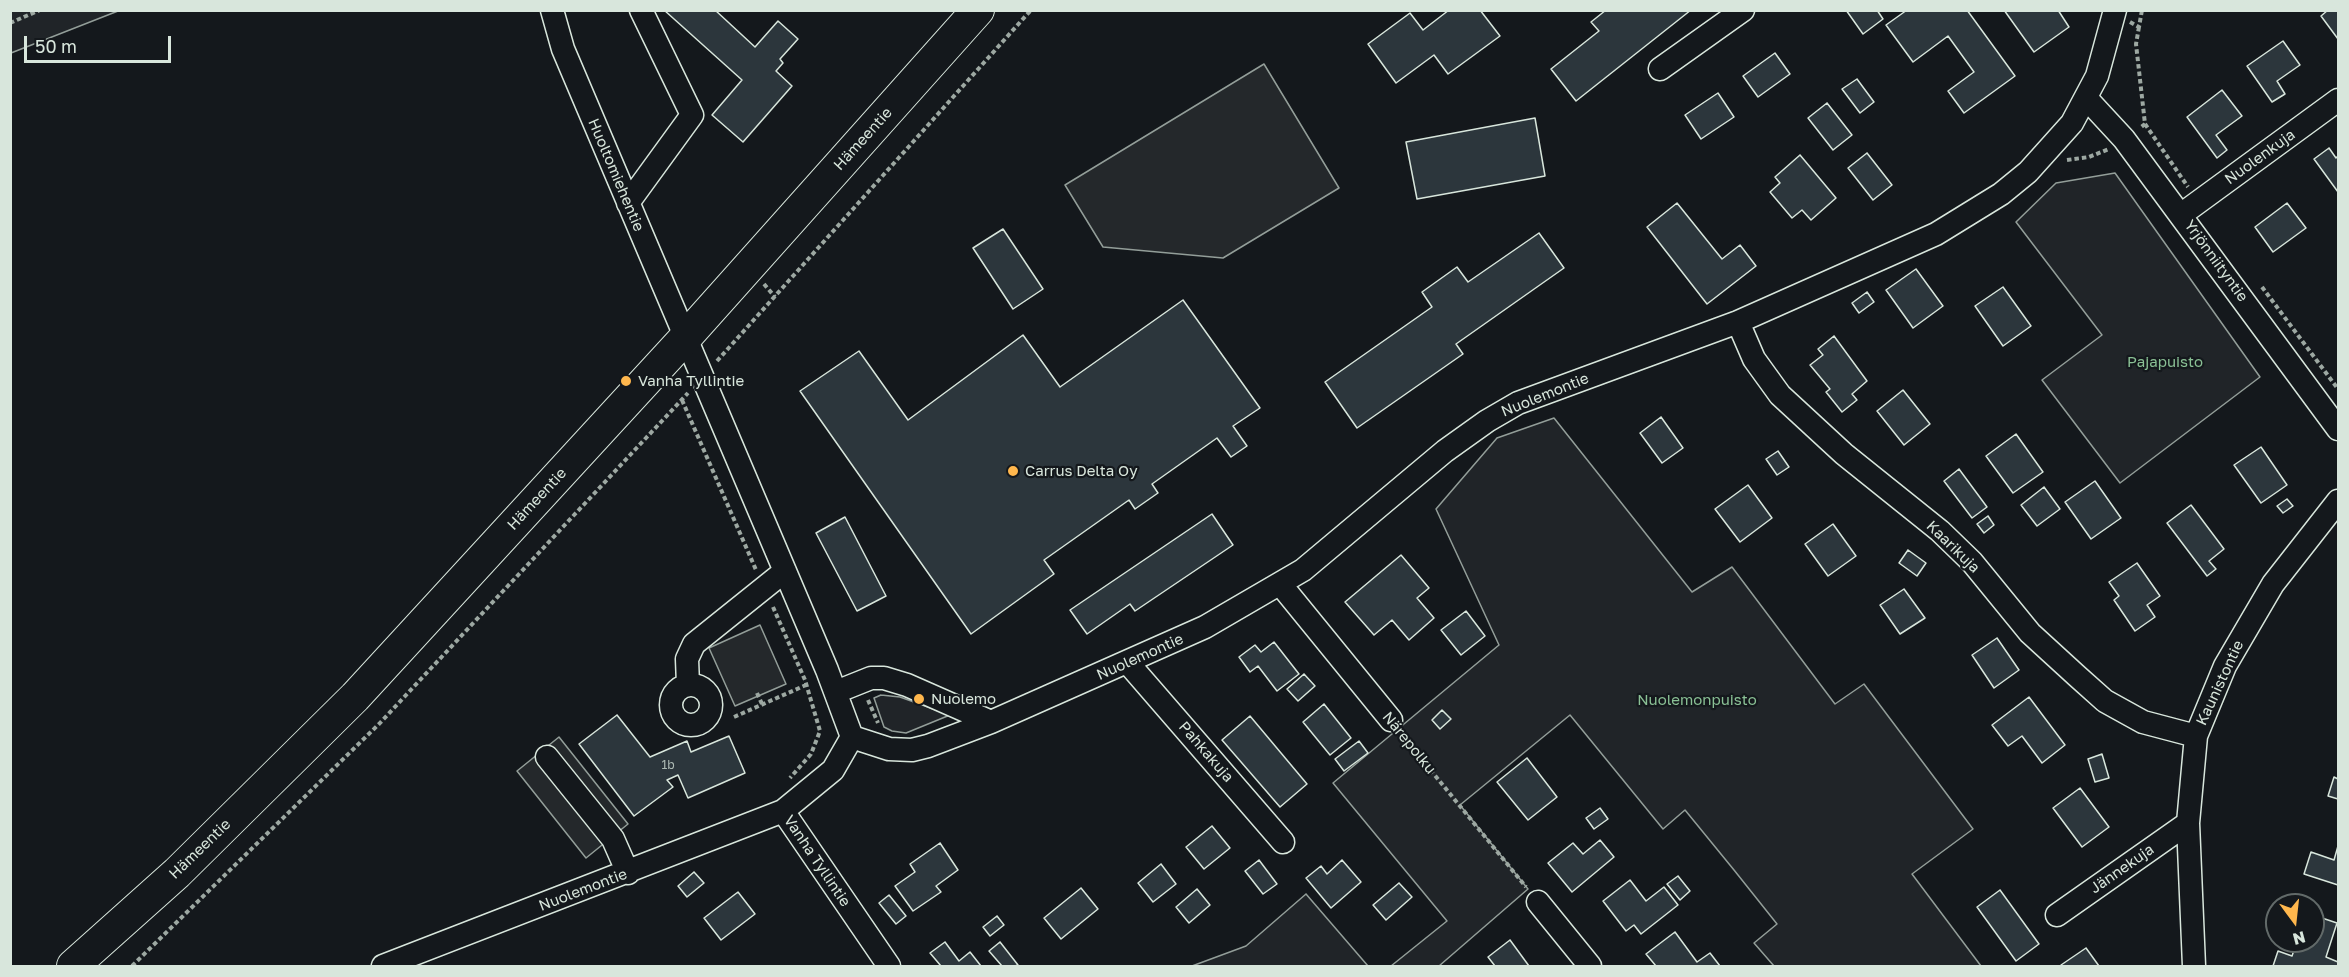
<!DOCTYPE html>
<meta charset="utf-8">
<style>
body{margin:0}
#map{position:relative;width:2349px;height:977px;overflow:hidden;background:#14181c;font-family:"Golos Text",sans-serif}
canvas{display:block}
.frame{position:absolute;inset:0;border:12px solid #d8e6dc;pointer-events:none}
.north{position:absolute;left:2265px;top:893px;width:60px;height:60px;box-sizing:border-box;background:#14181c;border:2px solid #626a69;border-radius:50%;rotate:165deg;font-size:16px;font-weight:700;line-height:24px;text-align:center;color:#d8e6dc}
.north::after{content:'';display:block;margin:auto;width:21px;height:27px;background:#ffb74d;clip-path:polygon(50% 0,100% 100%,50% 72%,0 100%)}
.scale{position:absolute;left:24px;top:36px;width:147px;height:27px;box-sizing:border-box;border:3px solid #d8e6dc;border-top:0;padding-left:8px;font-size:18px;line-height:21px;white-space:nowrap;color:#d8e6dc;-webkit-text-stroke:4px #14181c;paint-order:stroke}
</style>
<div id="map">
<canvas width="2349" height="977"></canvas>
<div class="frame"></div>
<div class="north">N</div>
<div class="scale">50 m</div>
</div>
<script>
const g = document.querySelector('canvas').getContext('2d');
g.lineJoin = 'round';
function fillPath(path, color) {
  g.fillStyle = color;
  g.fill(path, 'evenodd');
}
function poly(rows) {
  const path = new Path2D();
  for (const r of rows) {
    if (r.length === 3) {
      path.moveTo(r[0] + r[2], r[1]);
      path.arc(r[0], r[1], r[2], 0, 2 * Math.PI);
      continue;
    }
    path.moveTo(r[0], r[1]);
    for (let i = 2; i < r.length; i += 2) path.lineTo(r[i], r[i + 1]);
  }
  return path;
}
function strokePath(path, color, width, dash) {
  g.strokeStyle = color;
  g.lineWidth = width;
  g.lineCap = dash ? 'butt' : 'round';
  g.setLineDash(dash || []);
  g.stroke(path);
}
function write(font, color, halo, rows, align = 'center') {
  g.font = font + ' "Golos Text",sans-serif';
  g.lineWidth = 4.5;
  g.setLineDash([]);
  g.textBaseline = 'middle';
  g.strokeStyle = halo;
  g.fillStyle = color;
  for (const [text, x, y, turn = 0] of rows) {
    g.save();
    g.translate(x, y);
    g.rotate((+turn || 0) * Math.PI / 180);
    g.textAlign = isNaN(turn) ? turn : align;
    if (halo) g.strokeText(text, 0, 0);
    g.fillText(text, 0, 0);
    g.restore();
  }
}
const green = poly([
 [11,10,118,10,118,11,11,53,11,10],
 [2115,173,2260,377,2120,483,2042,380,2102,335,2016,222,2056,183,2115,173],
 [1554,418,1692,592,1732,567,1835,704,1864,684,1973,829,1912,874,1981,966,1774,966,1754,943,1777,924,1734,870,1685,810,1663,829,1570,715,1460,805,1528,889,1439,966,1391,966,1447,921,1333,783,1499,645,1436,509,1497,438,1554,418],
 [881,695,900,697,950,715,906,733,892,731,884,727,874,698,881,695],
 [1306,894,1368,966,1192,966,1246,946,1306,894]
]);
fillPath(green, '#202428');
strokePath(green, '#939e99', 1.5);
const parking = poly([
 [1264,64,1339,188,1223,258,1103,247,1065,185,1264,64],
 [760,625,786,684,735,706,709,648,760,625],
 [559,737,628,824,586,858,517,771,559,737]
]);
fillPath(parking, '#24282b');
strokePath(parking, '#939e99', 1.5);
const building = poly([
 [664,10,715,10,755,47,778,21,798,39,780,59,783,63,776,71,792,86,743,142,712,115,742,80,664,10],
 [1449,10,1480,10,1500,36,1448,74,1434,55,1396,83,1368,44,1410,13,1423,30,1449,10],
 [1606,10,1691,10,1576,101,1551,69,1599,31,1591,22,1606,10],
 [1846,10,1877,10,1883,19,1863,34,1846,10],
 [1907,10,1967,10,2015,76,1964,113,1948,91,1974,72,1948,36,1913,62,1886,25,1907,10],
 [2004,10,2058,10,2069,27,2034,52,2004,10],
 [2328,10,2338,10,2338,39,2321,16,2328,10],
 [2283,41,2300,65,2277,81,2285,94,2272,102,2247,66,2283,41],
 [1775,53,1790,74,1758,97,1743,76,1775,53],
 [1857,79,1874,102,1860,113,1842,89,1857,79],
 [2222,90,2242,116,2216,135,2227,150,2217,158,2187,117,2222,90],
 [1718,93,1734,117,1701,139,1685,115,1718,93],
 [1827,103,1852,135,1833,150,1808,118,1827,103],
 [1535,118,1545,176,1417,199,1406,142,1535,118],
 [2329,148,2336,158,2338,156,2338,192,2314,159,2329,148],
 [1867,153,1892,185,1873,200,1848,168,1867,153],
 [1800,155,1836,198,1811,220,1802,210,1792,218,1770,192,1780,183,1775,177,1800,155],
 [1677,203,1722,259,1740,245,1756,266,1707,304,1647,227,1677,203],
 [2287,203,2306,228,2273,252,2255,227,2287,203],
 [1003,229,1043,289,1013,309,973,248,1003,229],
 [1539,233,1564,268,1456,344,1463,354,1357,428,1325,382,1432,307,1422,292,1457,267,1468,282,1539,233],
 [1916,269,1943,306,1913,328,1886,290,1916,269],
 [2003,287,2031,326,2003,346,1975,306,2003,287],
 [1867,292,1874,302,1859,313,1852,303,1867,292],
 [1183,300,1260,408,1233,426,1247,446,1231,457,1217,438,1152,484,1158,493,1135,509,1129,500,1044,560,1054,574,971,634,800,391,859,351,908,420,1023,335,1060,387,1183,300],
 [1834,336,1867,381,1852,394,1857,400,1842,412,1826,392,1830,389,1810,365,1823,355,1818,349,1834,336],
 [1903,390,1930,424,1904,445,1877,411,1903,390],
 [1661,417,1683,448,1662,463,1640,433,1661,417],
 [2016,434,2043,472,2013,493,1986,456,2016,434],
 [2261,447,2287,485,2261,503,2234,465,2261,447],
 [1778,451,1789,467,1777,475,1766,459,1778,451],
 [1959,469,1987,507,1972,518,1944,481,1959,469],
 [2095,481,2121,518,2091,539,2065,502,2095,481],
 [1748,485,1772,518,1740,542,1715,509,1748,485],
 [2044,487,2060,509,2037,526,2021,505,2044,487],
 [2287,499,2293,506,2283,513,2277,506,2287,499],
 [2191,505,2224,549,2209,561,2216,569,2207,576,2167,523,2191,505],
 [1212,514,1233,545,1135,611,1130,604,1087,634,1070,610,1212,514],
 [1988,516,1994,525,1984,533,1977,524,1988,516],
 [845,517,886,596,857,611,816,533,845,517],
 [1833,524,1856,556,1828,576,1805,544,1833,524],
 [1908,550,1926,563,1917,576,1899,563,1908,550],
 [1401,555,1429,588,1417,598,1434,618,1409,640,1392,620,1374,635,1345,602,1401,555],
 [2137,563,2160,596,2147,605,2155,617,2135,631,2114,600,2119,596,2109,582,2137,563],
 [1904,589,1925,618,1900,634,1880,605,1904,589],
 [1466,611,1485,636,1461,655,1441,630,1466,611],
 [1997,638,2019,670,1994,688,1972,655,1997,638],
 [1274,642,1299,674,1277,691,1258,666,1250,672,1239,657,1255,645,1261,652,1274,642],
 [1304,674,1315,686,1298,701,1287,689,1304,674],
 [2029,697,2065,745,2042,763,2022,736,2008,746,1992,725,2029,697],
 [1324,704,1351,738,1330,755,1303,722,1324,704],
 [1442,710,1451,719,1440,729,1432,720,1442,710],
 [617,715,650,757,687,741,691,752,729,736,745,773,688,798,678,775,667,780,673,787,634,816,579,744,617,715],
 [1250,716,1307,784,1280,807,1222,740,1250,716],
 [1359,741,1368,753,1344,771,1335,759,1359,741],
 [2102,754,2109,778,2095,782,2088,759,2102,754],
 [1527,758,1557,797,1528,820,1497,782,1527,758],
 [2334,777,2338,779,2338,799,2328,796,2334,777],
 [2080,788,2109,827,2082,847,2053,808,2080,788],
 [1600,808,1608,819,1594,829,1586,818,1600,808],
 [1212,826,1230,848,1204,869,1186,847,1212,826],
 [1600,840,1614,857,1572,892,1548,863,1573,843,1583,854,1600,840],
 [940,843,958,870,936,886,941,892,913,911,895,886,915,872,910,864,940,843],
 [2338,846,2338,885,2304,874,2311,852,2334,860,2338,846],
 [1259,860,1277,884,1263,894,1245,871,1259,860],
 [1342,860,1361,882,1331,908,1306,878,1321,866,1327,874,1342,860],
 [1161,864,1176,884,1153,902,1138,883,1161,864],
 [694,872,704,883,687,897,678,886,694,872],
 [1678,876,1690,891,1680,900,1667,884,1678,876],
 [1630,880,1646,901,1664,887,1678,905,1641,934,1634,925,1626,931,1603,901,1630,880],
 [1399,883,1412,897,1386,920,1373,905,1399,883],
 [1081,888,1098,909,1061,939,1044,918,1081,888],
 [1197,889,1210,905,1189,923,1176,907,1197,889],
 [2000,890,2039,944,2016,961,1977,907,2000,890],
 [738,892,755,914,721,940,704,918,738,892],
 [889,895,906,916,896,924,879,903,889,895],
 [2313,915,2337,923,2326,957,2338,962,2338,966,2273,966,2278,951,2292,956,2297,941,2313,941,2313,915],
 [997,916,1004,925,990,936,983,927,997,916],
 [1675,932,1697,962,1710,953,1720,966,1656,966,1646,954,1675,932],
 [1510,940,1529,966,1495,966,1488,957,1510,940],
 [945,942,959,961,970,952,981,966,941,966,930,953,945,942],
 [1000,942,1018,965,1015,966,1002,966,989,951,1000,942],
 [2086,948,2099,966,2063,966,2061,965,2086,948]
]);
fillPath(building, '#2c363c');
strokePath(building, '#d8e6dc', 1.5);
const minor = poly([
 [1660,69,1743,10],
 [2087,99,2124,139,2338,429],
 [628,203,692,115,641,10],
 [2182,214,2338,100],
 [1738,322,1754,359,1780,395,1844,454,1940,531,1972,562,2030,633,2077,676,2105,701,2143,722,2196,736],
 [1281,585,1391,720],
 [1128,663,1283,842],
 [691,705,20],
 [688,685,687,659,694,644,785,571],
 [836,692,871,678,884,678,907,685,991,722],
 [852,737,889,749,912,750,928,746,991,722,1205,627,1303,570,1445,451,1487,421,1518,403,1738,322,1936,234,2001,194,2028,172,2072,123,2097,76,2115,10],
 [547,757,613,839,628,873],
 [783,811,889,966],
 [1538,902,1590,966],
 [2057,915,2188,823],
 [383,966,783,811,833,770,852,737,827,670,563,49,552,10],
 [2194,966,2188,823,2196,736,2225,666,2273,584,2338,501]
]);
const highway = poly([
 [73,966,177,873,355,697,686,337,978,10]
]);
strokePath(minor, '#d8e6dc', 25);
strokePath(highway, '#d8e6dc', 34);
strokePath(poly([
 [2130,22,2139,27,2142,10],
 [10,23,40,10],
 [2139,27,2136,44,2145,124,2140,128],
 [2145,124,2188,187],
 [2067,160,2089,157,2109,149],
 [764,284,775,297],
 [2262,287,2338,389],
 [717,361,1031,10],
 [682,400,756,570],
 [773,607,805,680,820,731,811,754,790,778],
 [757,693,762,704],
 [868,700,878,723],
 [734,717,806,685],
 [1402,735,1526,887],
 [132,966,379,724,688,393]
]), '#9da8a2', 4, [4.5, 3]);
strokePath(minor, '#14181c', 22);
strokePath(highway, '#14181c', 32);
for (const [x, y, r, color] of [
 [626,381,6,"#ffb74d"],
 [1013,471,6,"#ffb74d"],
 [919,699,6,"#ffb74d"]
]) {
  const dot = new Path2D();
  dot.arc(x, y, r, 0, 2 * Math.PI);
  g.fillStyle = color;
  g.fill(dot);
  strokePath(dot, '#14181c', 2);
}
write('12px', '#adbab4', null, [
 ["1b",668,765]
]);
write('15px', '#d8e6dc', '#14181c', [
 ["Hämeentie",863,139,-48],
 ["Nuolenkuja",2260,157,-36],
 ["Huoltomiehentie",616,175,67],
 ["Yrjönniityntie",2216,261,54],
 ["Nuolemontie",1545,395,-22],
 ["Hämeentie",537,499,-47],
 ["Kaarikuja",1953,547,44],
 ["Nuolemontie",1140,657,-24],
 ["Kaunistontie",2220,683,-65],
 ["Närepolku",1409,743,51],
 ["Pahkakuja",1206,752,49],
 ["Hämeentie",200,849,-44],
 ["Vanha Tyllintie",817,861,56],
 ["Jännekuja",2122,869,-35],
 ["Nuolemontie",583,890,-21]
]);
write('15px', '#8ac095', '#14181c', [
 ["Pajapuisto",2165,362],
 ["Nuolemonpuisto",1697,700]
]);
write('15px', '#d8e6dc', '#14181c', [
 ["Vanha Tyllintie",638,381],
 ["Carrus Delta Oy",1025,471],
 ["Nuolemo",931,699]
], 'left');
</script>
